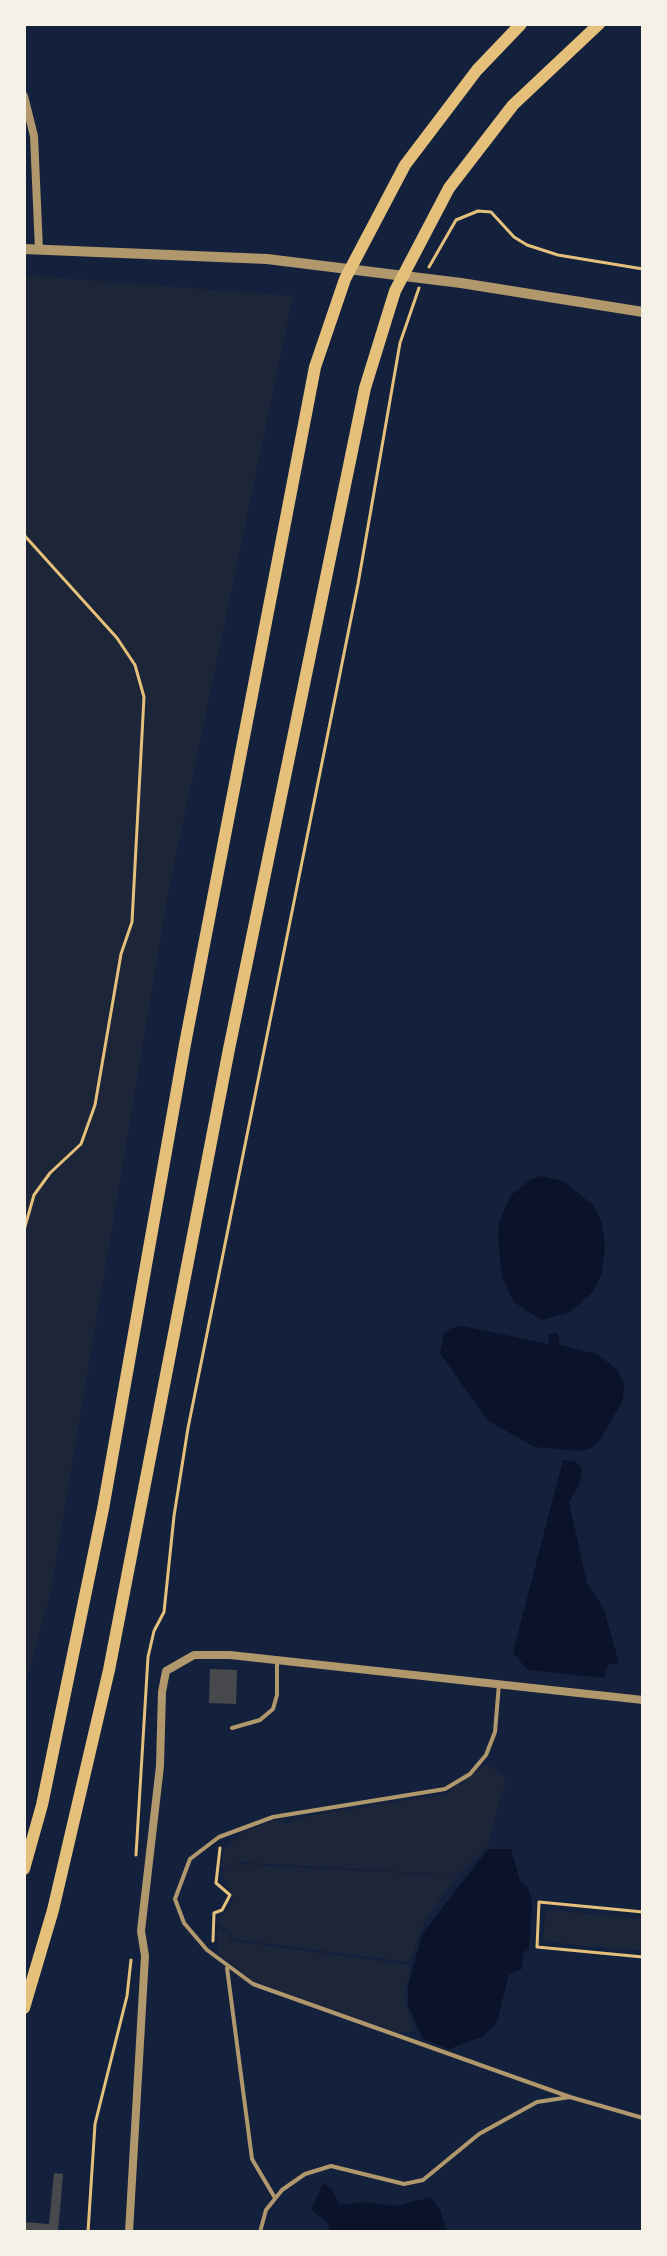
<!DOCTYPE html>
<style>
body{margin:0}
#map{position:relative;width:667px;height:2256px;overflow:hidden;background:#14213d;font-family:Lato,sans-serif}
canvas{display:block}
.frame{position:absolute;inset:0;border:26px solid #f6f1e7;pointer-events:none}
</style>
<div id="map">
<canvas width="667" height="2256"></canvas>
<div class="frame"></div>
</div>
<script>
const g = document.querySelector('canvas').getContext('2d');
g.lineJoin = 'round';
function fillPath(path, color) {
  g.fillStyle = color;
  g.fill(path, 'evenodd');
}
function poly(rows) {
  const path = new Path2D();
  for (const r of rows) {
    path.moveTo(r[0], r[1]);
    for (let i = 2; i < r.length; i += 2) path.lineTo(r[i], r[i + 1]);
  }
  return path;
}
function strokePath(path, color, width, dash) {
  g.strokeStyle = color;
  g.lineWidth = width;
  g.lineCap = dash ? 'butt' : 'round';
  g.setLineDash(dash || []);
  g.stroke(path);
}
fillPath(poly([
 [24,275,293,296,168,894,51,1590,24,1690],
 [487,1763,506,1779,487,1847,458,1875,238,1862,230,1869,221,1868,224,1850,243,1832,275,1820,287,1824,298,1818,445,1794],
 [238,1864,458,1876,425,1919,410,1962,233,1939,230,1932,216,1923,232,1903,233,1894,221,1874],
 [546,1910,643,1919,643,1951,543,1941],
 [217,1929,225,1931,232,1941,410,1965,404,1998,414,2031,395,2033,253,1981,218,1954]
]), '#1d2539');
fillPath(poly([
 [541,1176,563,1181,593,1205,602,1223,605,1247,602,1272,593,1292,569,1313,541,1320,514,1302,508,1290,502,1277,498,1239,499,1221,511,1195,530,1180],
 [463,1326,548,1344,549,1334,558,1333,560,1345,597,1354,618,1370,624,1384,623,1400,600,1440,590,1449,580,1451,534,1447,487,1420,440,1353,444,1334,451,1328],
 [563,1460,575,1461,582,1469,579,1485,569,1502,587,1583,604,1609,619,1663,608,1665,604,1678,527,1670,513,1652],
 [488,1849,511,1849,520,1881,528,1887,532,1902,529,1949,523,1953,522,1969,509,1974,497,2022,484,2036,449,2049,423,2039,408,2005,408,1986,422,1934],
 [323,2183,332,2189,339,2205,366,2202,396,2206,431,2197,440,2209,447,2232,330,2232,327,2221,311,2210]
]), '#0b132b');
fillPath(poly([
 [210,1669,237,1670,236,1704,209,1703],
 [54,2173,63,2174,58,2232,24,2232,24,2222,49,2224]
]), '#48494c');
strokePath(poly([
 [429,267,456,220,478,211,491,212,514,237,527,245,558,255,643,269],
 [24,535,117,638,135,665,144,697,132,922,121,954,95,1105,81,1144,50,1173,34,1195,24,1230],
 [136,1855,148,1657,154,1631,164,1612,174,1516,188,1428,358,584,400,343,419,288],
 [643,1912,539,1902,537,1947,643,1957],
 [213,1941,214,1913,222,1910,230,1895,216,1883,220,1848],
 [88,2232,95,2124,127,1996,131,1960]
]), '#e5c07b', 3);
strokePath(poly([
 [499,1684,495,1732,486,1755,470,1774,445,1789,273,1817,219,1837,190,1859,175,1899,184,1923,207,1950,253,1984,570,2097],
 [232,1728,260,1720,273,1709,277,1695,277,1661],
 [227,1968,252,2159,275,2198],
 [260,2232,266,2210,282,2190,305,2174,331,2166,404,2184,423,2180,479,2134,537,2102,570,2097,643,2118]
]), '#b1986c', 4);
strokePath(poly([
 [24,96,34,136,39,250],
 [129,2232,145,1956,141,1931,160,1766,162,1692,166,1671,194,1655,230,1655,643,1700]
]), '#b1986c', 8);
strokePath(poly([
 [24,249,267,259,461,283,643,312]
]), '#b1986c', 10);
strokePath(poly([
 [24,1869,42,1805,103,1509,185,1044,315,367,345,279,405,165,477,70,521,24],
 [24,2008,53,1910,109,1670,229,1049,365,388,395,291,449,188,513,105,599,24]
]), '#e5c07b', 12);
</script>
